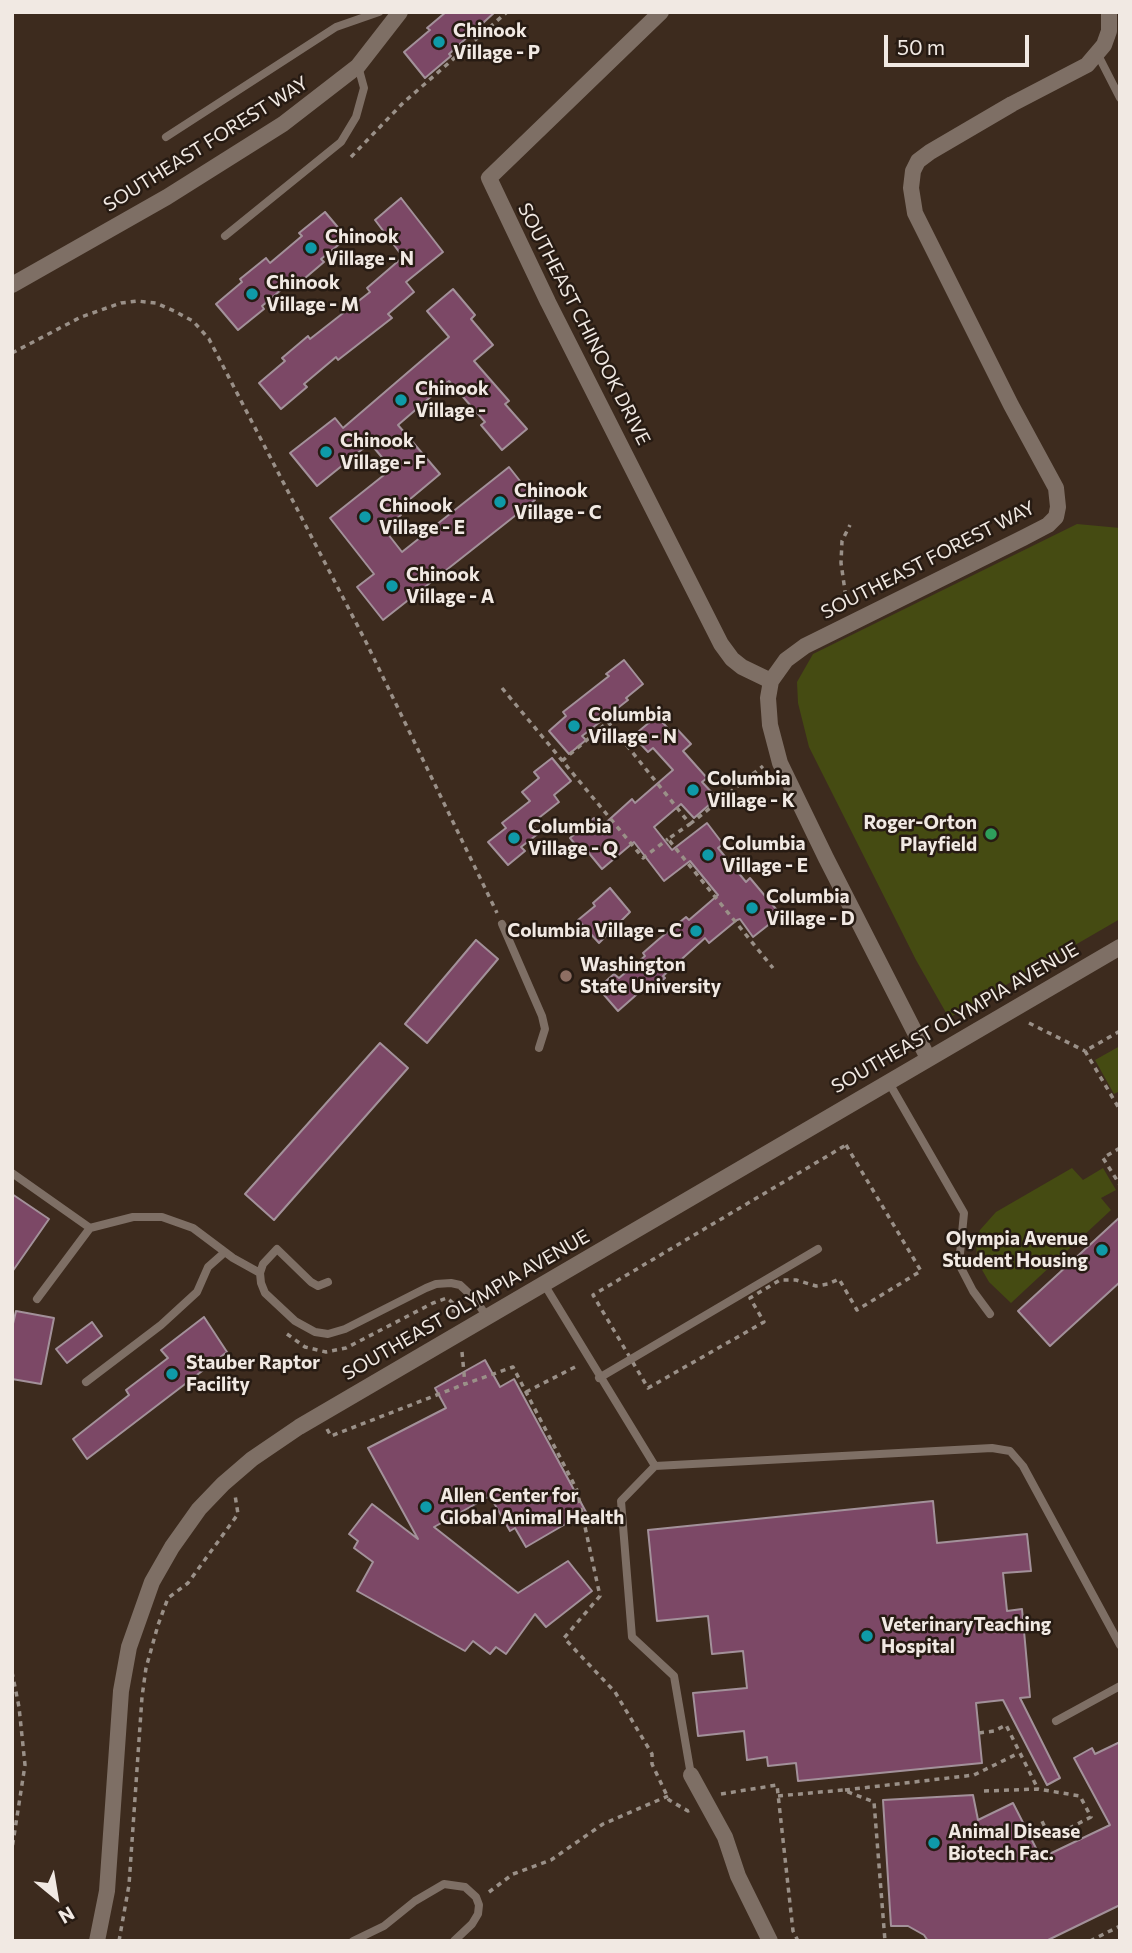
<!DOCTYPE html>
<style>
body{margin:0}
#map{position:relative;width:1132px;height:1953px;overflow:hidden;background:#31251c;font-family:Commissioner,sans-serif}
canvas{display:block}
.frame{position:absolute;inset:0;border:14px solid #f1e9e3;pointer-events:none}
.north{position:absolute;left:21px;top:1862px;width:70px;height:70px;-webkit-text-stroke:5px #271b13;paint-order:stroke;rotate:150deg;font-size:19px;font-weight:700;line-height:28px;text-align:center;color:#f1e9e3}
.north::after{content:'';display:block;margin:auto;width:24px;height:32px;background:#f1e9e3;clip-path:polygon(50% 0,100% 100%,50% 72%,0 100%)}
.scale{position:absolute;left:884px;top:35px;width:145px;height:32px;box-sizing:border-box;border:4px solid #f1e9e3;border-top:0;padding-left:9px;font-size:21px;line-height:24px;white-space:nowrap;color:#f1e9e3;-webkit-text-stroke:5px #271b13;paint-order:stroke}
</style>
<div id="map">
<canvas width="1132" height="1953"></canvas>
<div class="frame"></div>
<div class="north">N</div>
<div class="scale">50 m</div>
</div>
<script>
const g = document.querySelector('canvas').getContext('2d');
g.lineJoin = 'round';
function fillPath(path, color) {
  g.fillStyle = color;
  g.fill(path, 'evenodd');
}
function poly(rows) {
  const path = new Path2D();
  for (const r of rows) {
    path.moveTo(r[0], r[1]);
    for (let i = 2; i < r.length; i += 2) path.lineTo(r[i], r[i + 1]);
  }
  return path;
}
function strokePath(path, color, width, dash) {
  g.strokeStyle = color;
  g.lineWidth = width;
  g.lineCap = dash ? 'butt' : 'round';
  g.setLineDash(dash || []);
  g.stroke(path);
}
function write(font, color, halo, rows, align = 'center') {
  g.font = font + ' Commissioner,sans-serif';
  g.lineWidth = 5;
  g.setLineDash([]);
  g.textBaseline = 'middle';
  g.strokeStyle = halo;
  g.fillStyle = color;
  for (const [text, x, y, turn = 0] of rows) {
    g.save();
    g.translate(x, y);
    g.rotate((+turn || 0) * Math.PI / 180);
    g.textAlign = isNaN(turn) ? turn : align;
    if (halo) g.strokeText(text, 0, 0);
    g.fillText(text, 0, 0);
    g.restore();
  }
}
fillPath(poly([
 [12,12,1120,12,1120,1941,12,1941]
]), '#3d2b1e');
fillPath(poly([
 [1077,524,1120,528,1120,919,949,1018,916,960,809,747,798,703,797,682,813,654],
 [1120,1046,1120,1091,1114,1094,1095,1060],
 [1072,1168,1083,1180,1103,1168,1116,1190,1101,1198,1111,1210,1011,1303,989,1282,977,1261,976,1240,980,1230,996,1212]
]), '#454b12');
const building = poly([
 [446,12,495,12,449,54,451,56,425,78,404,52,430,30,427,28,446,12],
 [401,198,443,252,406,282,414,292,388,314,392,318,338,360,336,357,304,384,307,387,281,409,259,383,285,361,282,358,308,336,310,339,370,292,367,288,403,257,375,220,401,198],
 [325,212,347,238,321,259,324,262,298,284,294,279,262,306,264,309,238,330,216,304,242,282,240,279,266,258,270,263,302,236,299,233,325,212],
 [453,289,475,315,471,319,493,345,474,361,509,401,505,404,527,429,502,450,481,425,485,422,449,381,398,425,440,474,397,510,401,515,384,529,402,552,509,467,535,500,383,620,357,587,374,574,330,518,384,475,382,473,390,467,370,443,317,486,290,453,335,418,343,428,449,337,427,311,453,289],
 [624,660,643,684,626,698,628,700,582,736,586,740,569,754,549,731,566,716,563,712,609,676,606,674,624,660],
 [657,716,671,732,676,728,691,744,683,751,707,778,702,782,717,798,694,818,681,804,654,827,672,850,707,823,723,844,718,848,746,882,750,878,781,915,753,937,740,919,737,920,709,943,705,938,663,976,665,978,648,993,644,988,618,1011,598,988,614,974,619,978,645,956,643,953,659,939,686,917,689,920,718,895,690,861,664,881,634,842,602,869,588,852,584,855,570,838,594,818,601,827,632,799,635,803,673,770,653,748,648,752,633,736,657,716],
 [552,758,571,781,554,795,559,802,531,824,539,833,521,847,525,851,508,865,488,842,506,828,502,823,530,801,522,792,539,778,534,772,552,758],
 [610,888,630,912,599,943,578,920,595,906,593,903,610,888],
 [476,940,498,959,427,1043,405,1024,476,940],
 [380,1043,408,1068,274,1220,245,1194,380,1043],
 [12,1194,49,1219,12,1272,12,1194],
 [1120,1217,1120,1282,1050,1346,1018,1311,1120,1217],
 [16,1311,54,1318,41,1384,12,1379,12,1328,16,1311],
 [204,1317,227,1352,87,1459,73,1439,129,1395,126,1390,168,1358,161,1350,204,1317],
 [92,1322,102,1336,67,1363,56,1349,92,1322],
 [485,1360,500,1387,514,1379,586,1512,526,1547,515,1528,510,1531,490,1496,434,1527,518,1593,568,1561,592,1591,546,1627,535,1614,506,1654,496,1647,490,1654,473,1641,465,1651,357,1591,373,1562,354,1548,358,1541,349,1534,372,1504,418,1539,368,1448,446,1408,435,1388,485,1360],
 [933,1501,937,1543,1027,1534,1031,1571,1003,1573,1007,1611,1022,1609,1030,1697,1020,1698,1060,1778,1047,1785,1003,1700,976,1703,982,1763,798,1781,796,1763,768,1766,767,1757,747,1760,744,1731,698,1736,693,1693,747,1688,743,1651,712,1654,708,1616,657,1621,648,1530,933,1501],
 [1120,1742,1120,1905,1046,1941,928,1941,924,1935,908,1926,891,1926,883,1800,973,1795,978,1820,1013,1803,1041,1858,1110,1825,1074,1758,1092,1748,1095,1754,1120,1742]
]);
fillPath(building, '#7c4866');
strokePath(building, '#a3919a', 2);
strokePath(poly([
 [351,157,403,103,507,12],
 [12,353,81,317,121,303,137,301,156,303,174,311,193,321,209,339,366,642,497,913],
 [847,605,841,563,842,541,850,525],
 [502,688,643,858,668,839],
 [562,761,608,722,690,824,668,839,773,968],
 [690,824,763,766],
 [1029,1023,1085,1051],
 [1120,1031,1085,1051,1120,1110],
 [846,1145,921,1271,857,1310,839,1279,828,1284,816,1286,796,1280,780,1280,750,1298,764,1322,648,1388,593,1295,846,1145],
 [1120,1148,1103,1158,1120,1185],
 [287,1334,305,1347,326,1352,346,1348,433,1303,447,1298,454,1304,453,1316],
 [462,1352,465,1384,513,1367,577,1490,600,1596,564,1638,615,1692,652,1754,652,1764,669,1800,688,1811,693,1809],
 [526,1392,575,1367],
 [327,1429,331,1436,465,1384],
 [12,1672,19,1707,25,1765,12,1849],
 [979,1733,994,1731,1006,1725,1038,1789],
 [845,1790,974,1775,1019,1753],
 [984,1791,1038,1789,1080,1796,1091,1817,1050,1838,1041,1819],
 [721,1794,777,1785,793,1931,798,1941],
 [778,1796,843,1790,874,1802,885,1941],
 [489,1892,513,1874,551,1860,603,1824,668,1796],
 [119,1941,129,1885,142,1697,146,1668,158,1625,168,1598,188,1583,238,1514,235,1495],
 [1090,1941,1120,1926]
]), '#9a9088', 3.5, [5, 5]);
strokePath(poly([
 [1097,53,1120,98],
 [166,137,336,27,379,12],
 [225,236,341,142,356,117,364,88,358,66],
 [502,924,542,1016,545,1029,539,1048],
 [888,1081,964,1213,959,1264,973,1291,990,1314],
 [12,1173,90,1228,133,1217,162,1217,193,1228,233,1258,260,1273],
 [328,1282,318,1286,311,1282,277,1249,263,1264,260,1273,261,1283,265,1293,295,1321,315,1332,328,1334,345,1329,426,1288,436,1284,451,1283,460,1285,475,1299,487,1317],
 [544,1284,655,1466,992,1448,1010,1451,1023,1466,1120,1645],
 [37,1299,90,1228],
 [599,1378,818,1249],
 [86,1382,161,1325,197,1292,208,1267,225,1252],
 [655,1466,621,1501,632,1637,674,1676,691,1775],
 [1056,1721,1120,1686],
 [353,1941,384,1926,415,1901,444,1884,465,1887,476,1897,479,1905,478,1914,472,1924,454,1941]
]), '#7e6f65', 8);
strokePath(poly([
 [661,12,489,178,548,302,721,644,732,659,742,667,771,681],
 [12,285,167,197,283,124,358,66,400,12],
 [928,1058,826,858,780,763,770,725,768,698,771,681,786,660,805,646,1023,538,1048,525,1056,517,1058,507,1056,488,1011,405,915,213,911,188,913,171,918,161,930,152,1012,104,1087,65,1104,45,1109,31,1109,12],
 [691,1775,725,1837,738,1876,770,1941],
 [97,1941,107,1891,121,1691,129,1647,152,1582,172,1547,199,1509,223,1484,252,1459,299,1427,1120,947]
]), '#7e6f65', 16);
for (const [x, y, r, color] of [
 [439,42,7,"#0f9aa8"],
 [311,248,7,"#0f9aa8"],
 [252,294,7,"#0f9aa8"],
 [401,400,7,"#0f9aa8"],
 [326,452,7,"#0f9aa8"],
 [500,502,7,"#0f9aa8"],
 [365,517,7,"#0f9aa8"],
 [392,586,7,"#0f9aa8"],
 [574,726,7,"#0f9aa8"],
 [693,790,7,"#0f9aa8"],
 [991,834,7,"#2e9e5b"],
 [514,838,7,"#0f9aa8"],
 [708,855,7,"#0f9aa8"],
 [752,908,7,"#0f9aa8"],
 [696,931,7,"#0f9aa8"],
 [566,976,7,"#8d6e63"],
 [1102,1250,7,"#0f9aa8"],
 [172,1374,7,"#0f9aa8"],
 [426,1507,7,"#0f9aa8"],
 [867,1636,7,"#0f9aa8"],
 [934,1843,7,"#0f9aa8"]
]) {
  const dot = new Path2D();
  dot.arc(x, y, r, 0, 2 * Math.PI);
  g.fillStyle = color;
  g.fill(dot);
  strokePath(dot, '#271b13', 2.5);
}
write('bold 19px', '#f1e9e3', '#271b13', [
 ["Chinook",453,31],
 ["Village - P",453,53],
 ["Chinook",325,237],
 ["Village - N",325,259],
 ["Chinook",266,283],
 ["Village - M",266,305],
 ["Chinook",415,389],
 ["Village -",415,411],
 ["Chinook",340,441],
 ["Village - F",340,463],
 ["Chinook",514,491],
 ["Village - C",514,513],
 ["Chinook",379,506],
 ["Village - E",379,528],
 ["Chinook",406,575],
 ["Village - A",406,597],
 ["Columbia",588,715],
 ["Village - N",588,737],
 ["Columbia",707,779],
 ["Village - K",707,801],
 ["Roger-Orton",977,823,"right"],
 ["Playfield",977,845,"right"],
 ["Columbia",528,827],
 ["Village - Q",528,849],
 ["Columbia",722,844],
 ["Village - E",722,866],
 ["Columbia",766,897],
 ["Village - D",766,919],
 ["Columbia Village - C",682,931,"right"],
 ["Washington",580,965],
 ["State University",580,987],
 ["Olympia Avenue",1088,1239,"right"],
 ["Student Housing",1088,1261,"right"],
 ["Stauber Raptor",186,1363],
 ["Facility",186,1385],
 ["Allen Center for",440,1496],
 ["Global Animal Health",440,1518],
 ["VeterinaryTeaching",881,1625],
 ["Hospital",881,1647],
 ["Animal Disease",948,1832],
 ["Biotech Fac.",948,1854]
], 'left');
write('19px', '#f1e9e3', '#271b13', [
 ["SOUTHEAST FOREST WAY",206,144,-32],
 ["SOUTHEAST CHINOOK DRIVE",584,324,63],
 ["SOUTHEAST FOREST WAY",928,560,-27],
 ["SOUTHEAST OLYMPIA AVENUE",955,1018,-30],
 ["SOUTHEAST OLYMPIA AVENUE",466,1305,-30]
]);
</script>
